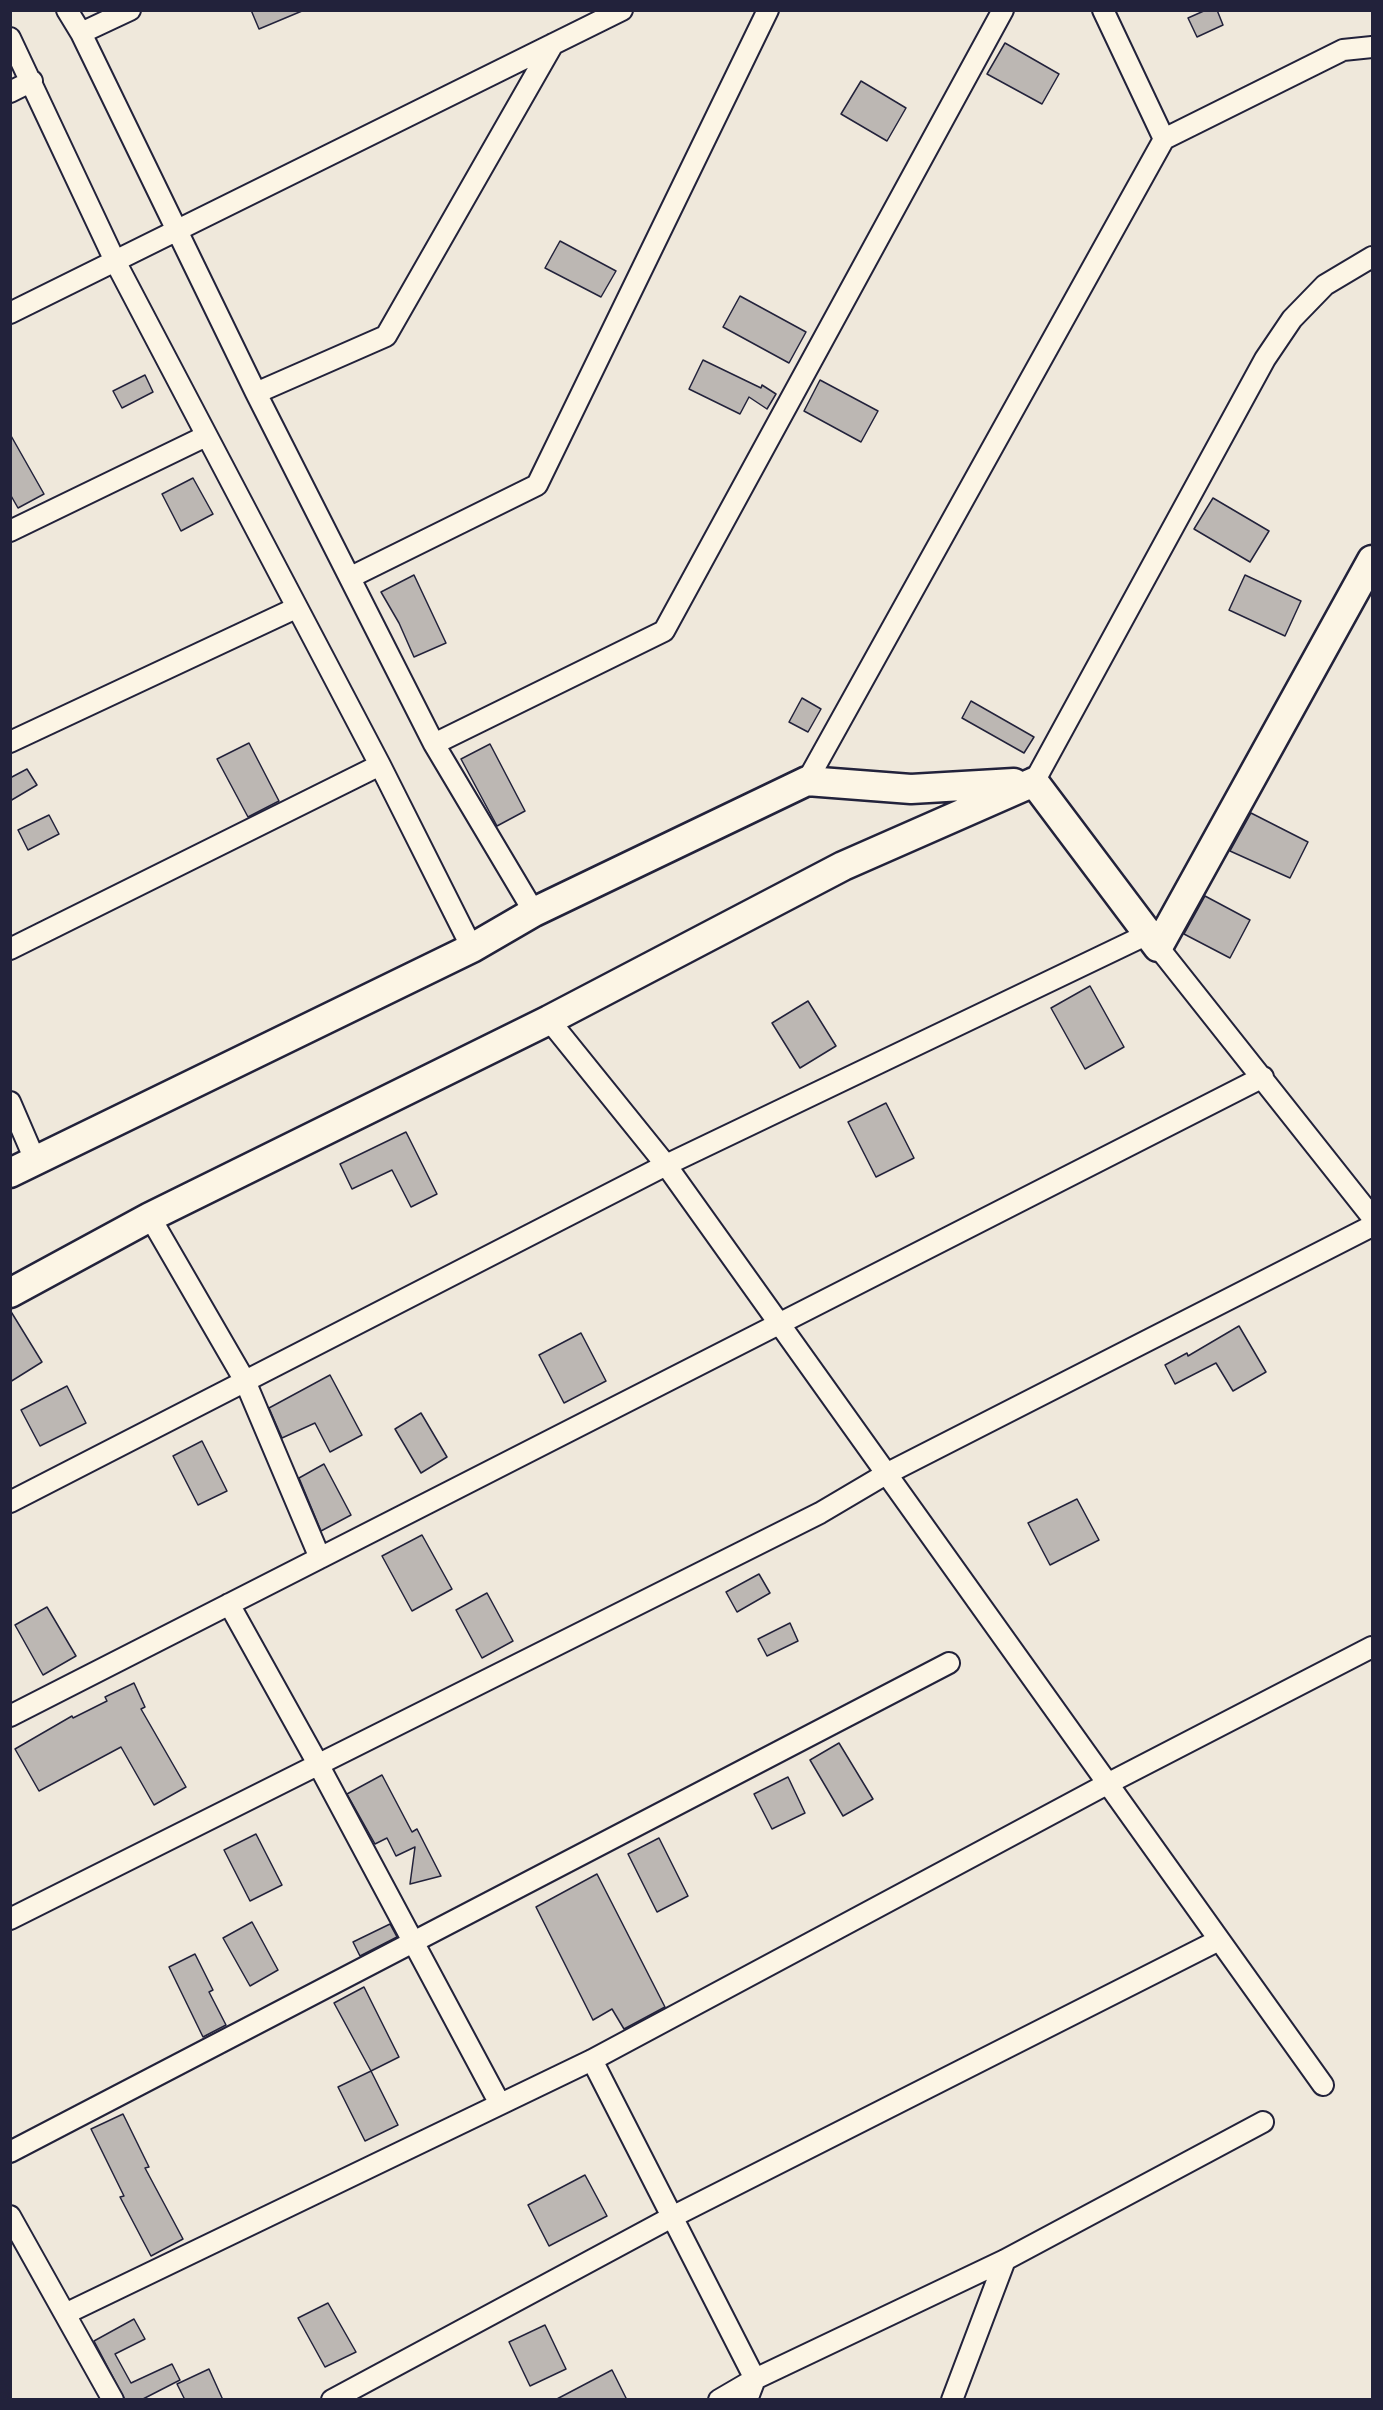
<!DOCTYPE html>
<style>
body{margin:0}
#map{position:relative;width:1383px;height:2410px;overflow:hidden;background:#efe8db;font-family:"Shantell Sans",sans-serif}
canvas{display:block}
.frame{position:absolute;inset:0;border:12px solid #22223b;pointer-events:none}
</style>
<div id="map">
<canvas width="1383" height="2410"></canvas>
<div class="frame"></div>
</div>
<script>
const g = document.querySelector('canvas').getContext('2d');
g.lineJoin = 'round';
function fillPath(path, color) {
  g.fillStyle = color;
  g.fill(path, 'evenodd');
}
function poly(rows) {
  const path = new Path2D();
  for (const r of rows) {
    path.moveTo(r[0], r[1]);
    for (let i = 2; i < r.length; i += 2) path.lineTo(r[i], r[i + 1]);
  }
  return path;
}
function strokePath(path, color, width, dash) {
  g.strokeStyle = color;
  g.lineWidth = width;
  g.lineCap = dash ? 'butt' : 'round';
  g.setLineDash(dash || []);
  g.stroke(path);
}
const building = poly([
 [251,10,302,10,302,11,259,29,251,10],
 [1206,10,1217,10,1223,25,1197,37,1188,18,1206,10],
 [1005,43,1059,74,1042,104,987,74,1005,43],
 [861,81,906,108,887,141,841,114,861,81],
 [560,241,616,271,601,297,545,268,560,241],
 [740,296,806,332,789,363,723,327,740,296],
 [703,360,761,388,762,385,776,394,767,409,749,397,740,414,689,389,703,360],
 [145,375,153,392,122,408,113,391,145,375],
 [820,380,878,411,861,442,804,411,820,380],
 [10,434,44,494,18,508,10,494,10,434],
 [193,478,213,514,181,531,162,494,193,478],
 [1213,498,1269,531,1250,562,1194,529,1213,498],
 [414,575,446,643,414,657,399,623,381,592,414,575],
 [1245,575,1301,601,1285,636,1229,610,1245,575],
 [802,698,821,709,808,732,789,722,802,698],
 [971,701,1034,737,1024,753,962,718,971,701],
 [249,743,279,801,248,817,217,759,249,743],
 [490,744,525,811,497,826,461,759,490,744],
 [27,769,37,785,10,801,10,778,27,769],
 [1251,813,1308,842,1290,878,1230,851,1251,813],
 [49,815,59,834,28,850,18,830,49,815],
 [1205,896,1250,920,1230,958,1184,934,1205,896],
 [1090,986,1124,1047,1085,1069,1051,1008,1090,986],
 [808,1001,836,1046,800,1068,772,1023,808,1001],
 [886,1103,914,1158,876,1177,848,1122,886,1103],
 [406,1132,437,1194,411,1207,392,1170,352,1189,340,1164,406,1132],
 [10,1310,42,1362,10,1382,10,1310],
 [1239,1326,1266,1372,1233,1391,1216,1363,1175,1384,1165,1365,1187,1353,1188,1356,1239,1326],
 [581,1333,606,1381,564,1403,539,1355,581,1333],
 [330,1375,362,1435,330,1452,315,1423,282,1438,269,1408,330,1375],
 [67,1386,86,1423,40,1446,21,1410,67,1386],
 [421,1413,447,1457,421,1473,395,1429,421,1413],
 [202,1441,227,1491,198,1505,173,1456,202,1441],
 [324,1464,351,1515,321,1531,299,1478,324,1464],
 [1077,1499,1099,1540,1050,1565,1028,1523,1077,1499],
 [422,1535,452,1589,412,1611,382,1556,422,1535],
 [759,1574,770,1593,737,1612,726,1592,759,1574],
 [487,1593,513,1641,482,1658,456,1610,487,1593],
 [47,1607,76,1656,43,1675,15,1625,47,1607],
 [790,1623,798,1641,767,1656,758,1639,790,1623],
 [134,1683,145,1707,141,1709,186,1787,154,1805,121,1747,39,1791,15,1749,72,1716,73,1718,107,1701,105,1697,134,1683],
 [839,1743,873,1799,843,1816,810,1760,839,1743],
 [382,1775,412,1832,417,1829,441,1876,410,1884,415,1847,396,1856,387,1838,375,1844,347,1794,382,1775],
 [788,1777,805,1813,772,1829,754,1794,788,1777],
 [256,1834,282,1885,250,1901,224,1850,256,1834],
 [659,1838,688,1896,657,1912,628,1854,659,1838],
 [597,1874,665,2007,624,2029,612,2009,593,2020,536,1907,597,1874],
 [252,1922,278,1970,250,1986,223,1938,252,1922],
 [390,1924,397,1937,360,1956,353,1942,390,1924],
 [195,1954,213,1990,209,1992,226,2025,203,2037,169,1967,195,1954],
 [364,1987,399,2057,371,2071,398,2125,365,2141,338,2087,371,2071,334,2003,364,1987],
 [123,2114,149,2167,145,2168,183,2239,151,2256,120,2197,124,2196,91,2129,123,2114],
 [585,2175,607,2216,549,2246,528,2205,585,2175],
 [328,2303,356,2352,325,2367,298,2318,328,2303],
 [134,2319,145,2339,115,2354,131,2383,172,2364,180,2380,141,2400,125,2400,94,2341,134,2319],
 [545,2325,566,2369,530,2386,509,2342,545,2325],
 [209,2369,223,2400,185,2400,177,2384,209,2369],
 [612,2370,627,2400,555,2400,612,2370]
]);
fillPath(building, '#bcb7b3');
strokePath(building, '#22223b', 1.5);
const street = poly([
 [67,10,81,33,256,393,434,744,534,912],
 [1103,10,1164,139],
 [81,33,130,10],
 [10,38,115,261,380,765,472,948],
 [10,92,32,81],
 [10,313,622,10],
 [256,393,386,336,553,44],
 [10,531,206,436],
 [351,577,537,485,768,10],
 [10,742,296,608],
 [434,744,664,631,1003,10],
 [807,781,1164,139,1343,50,1372,47],
 [1034,782,1265,359,1292,319,1325,285,1372,257],
 [1158,947,1372,1217],
 [10,949,380,765],
 [549,1020,666,1165,1323,2085],
 [10,1102,35,1160],
 [150,1217,245,1381,320,1558],
 [10,1502,666,1165,1148,934],
 [229,1604,318,1764,500,2104],
 [10,1716,1263,1077],
 [10,1919,820,1513,886,1474,1372,1226],
 [592,2060,755,2379,747,2400],
 [10,2152,949,1663],
 [10,2216,113,2400],
 [65,2314,592,2060,1107,1784,1372,1647],
 [332,2400,672,2217,1219,1940],
 [719,2400,755,2379,1005,2260,1263,2122],
 [952,2400,1005,2260]
]);
const secondary = poly([
 [1034,782,1158,947,1372,560],
 [10,1173,472,948,534,912,807,781,911,789,1014,783],
 [10,1293,150,1217,549,1020,843,866,1034,782]
]);
strokePath(street, '#22223b', 24);
strokePath(secondary, '#22223b', 33);
strokePath(street, '#fcf5e5', 20);
strokePath(secondary, '#fcf5e5', 28);
</script>
